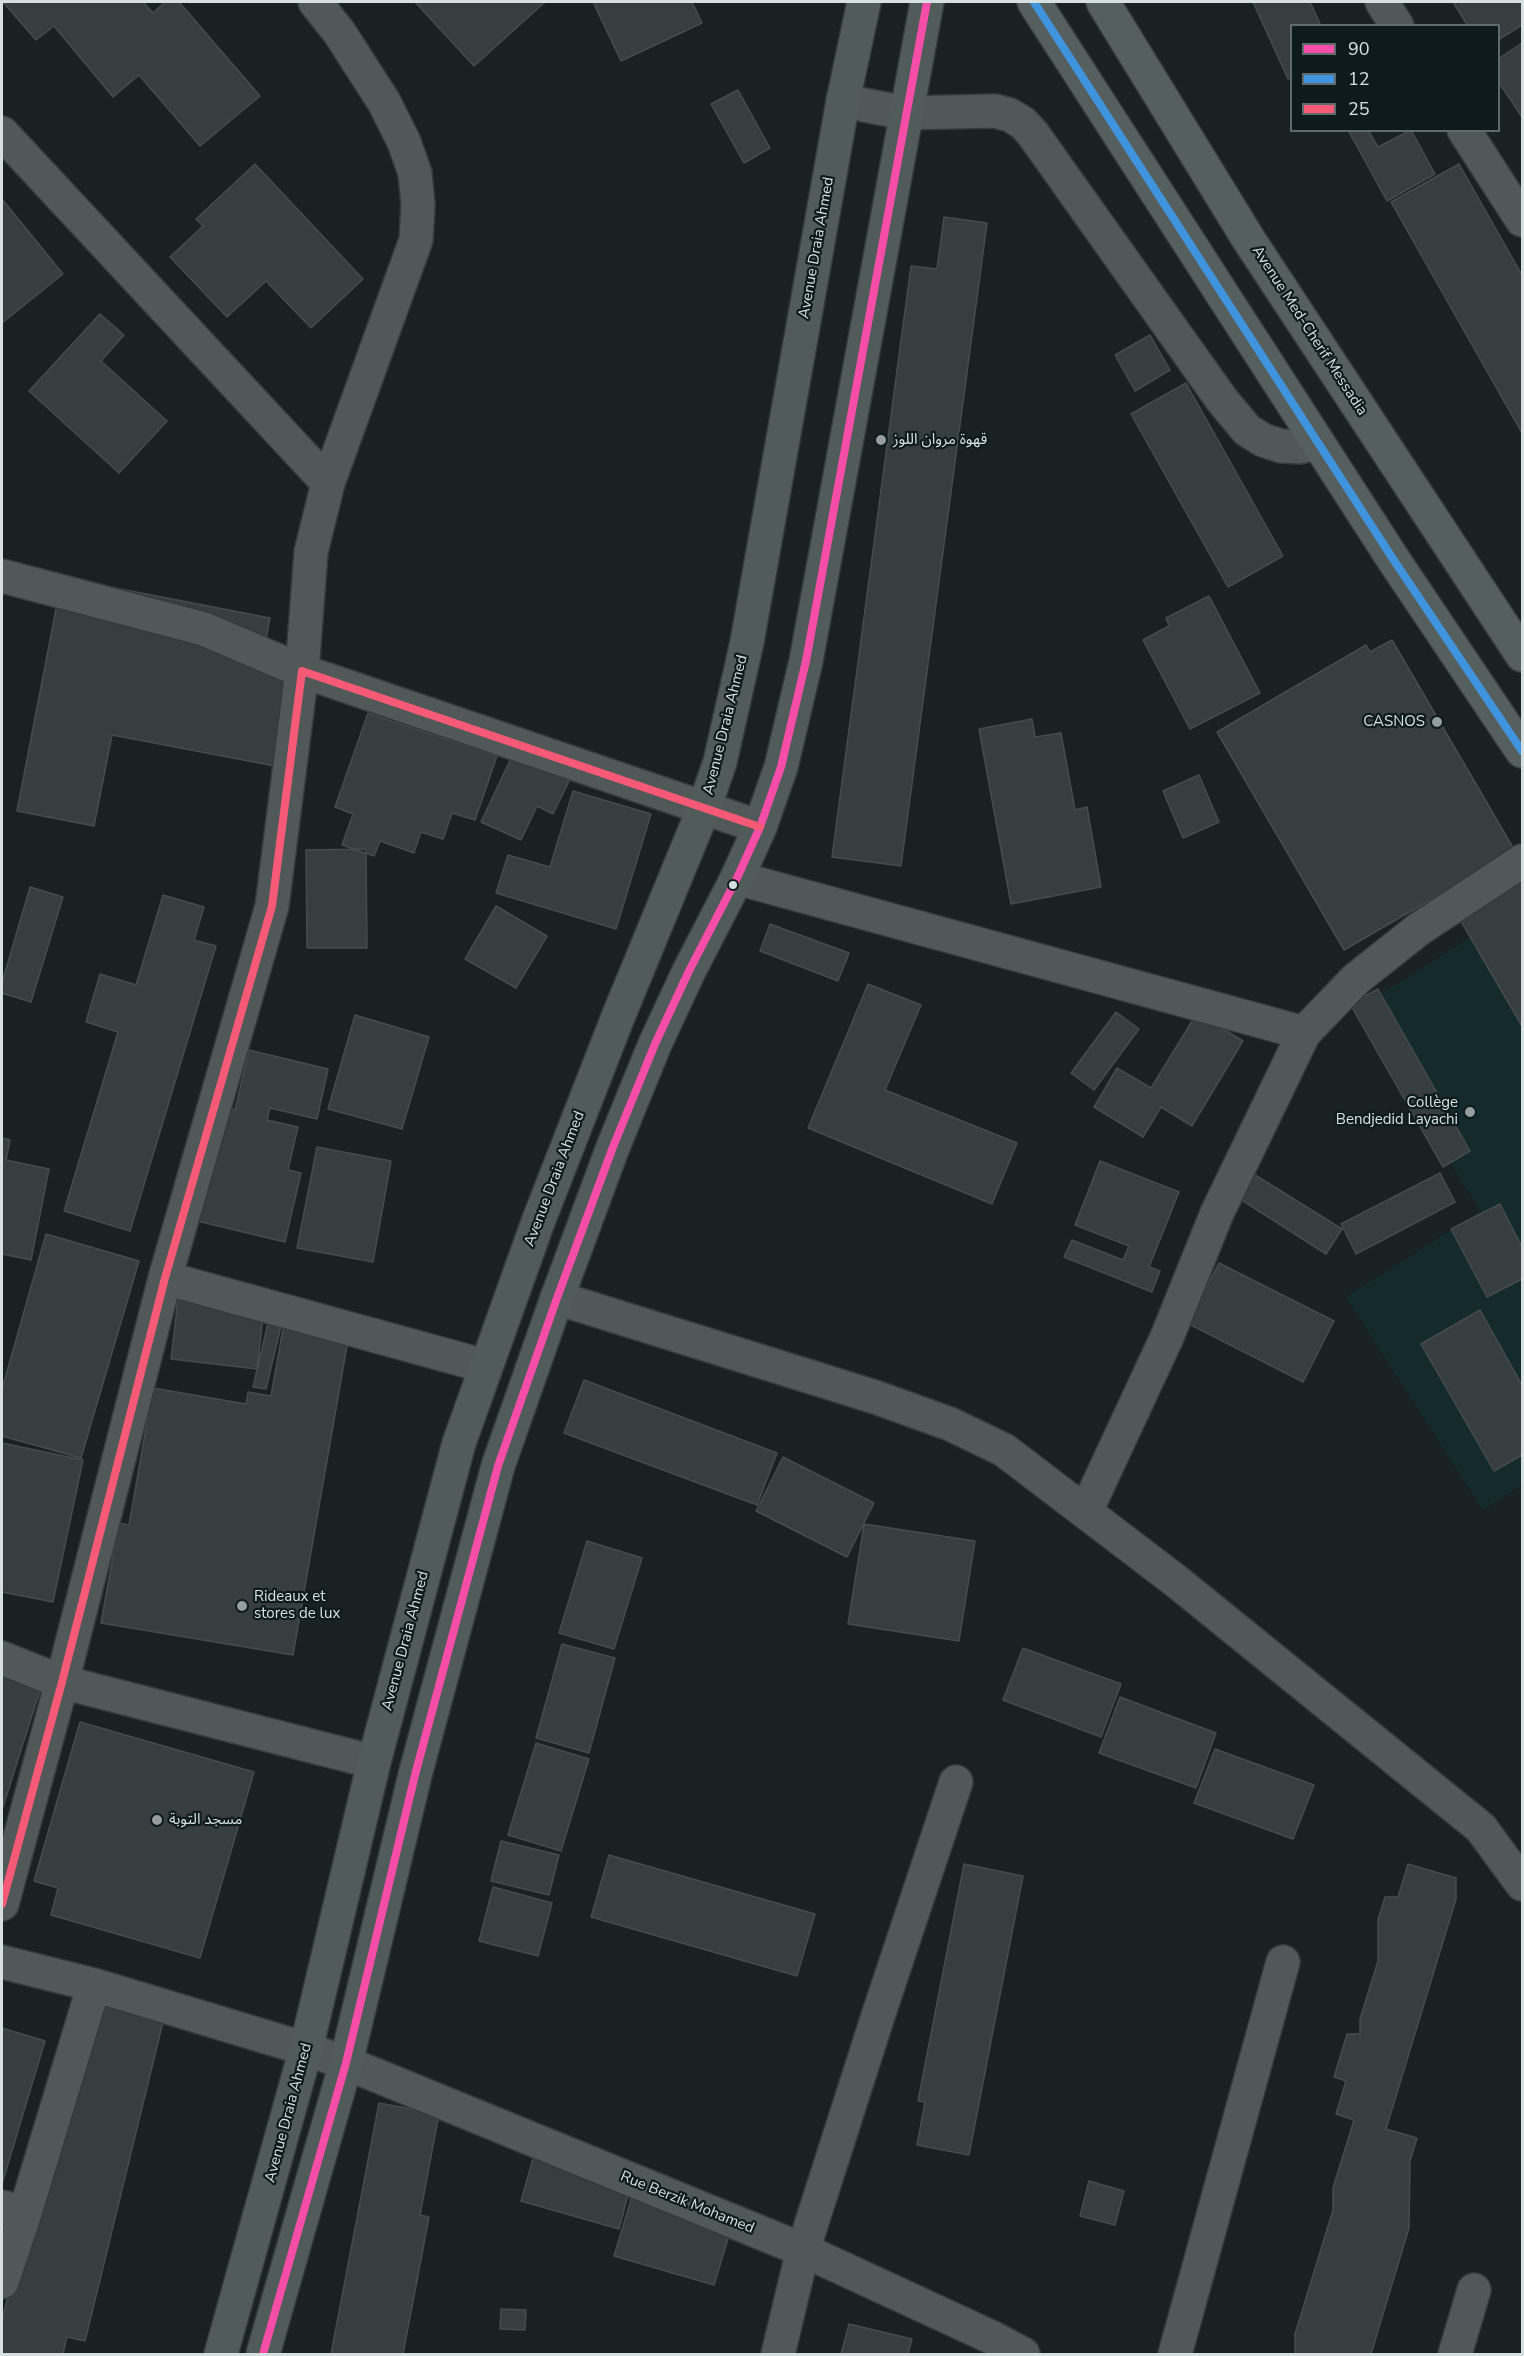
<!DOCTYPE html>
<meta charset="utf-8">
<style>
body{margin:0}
#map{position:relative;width:1524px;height:2356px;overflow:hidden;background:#1a2122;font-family:"Nunito Sans",sans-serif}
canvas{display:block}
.frame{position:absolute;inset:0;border:3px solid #d7e0e1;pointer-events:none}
.legend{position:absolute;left:1290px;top:24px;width:210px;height:108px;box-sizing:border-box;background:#0d1b1c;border:2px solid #5e6a6b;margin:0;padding:8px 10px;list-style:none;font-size:18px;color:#d7e0e1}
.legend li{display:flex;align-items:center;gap:12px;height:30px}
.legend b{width:30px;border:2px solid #5e6a6b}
</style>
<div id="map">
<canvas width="1524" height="2356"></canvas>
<div class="frame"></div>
<ul class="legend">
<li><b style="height:8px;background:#f54da8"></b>90</li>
<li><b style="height:8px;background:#4094de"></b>12</li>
<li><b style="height:8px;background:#f75a77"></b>25</li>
</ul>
</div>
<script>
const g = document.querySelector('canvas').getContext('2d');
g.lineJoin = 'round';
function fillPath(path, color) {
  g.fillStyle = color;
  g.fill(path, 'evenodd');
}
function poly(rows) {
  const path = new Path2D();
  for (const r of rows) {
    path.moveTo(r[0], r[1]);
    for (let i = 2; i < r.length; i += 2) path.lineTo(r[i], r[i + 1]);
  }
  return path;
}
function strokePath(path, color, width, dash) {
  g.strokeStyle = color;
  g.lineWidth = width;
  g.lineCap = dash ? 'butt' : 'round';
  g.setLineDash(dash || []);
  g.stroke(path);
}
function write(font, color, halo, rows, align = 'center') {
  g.font = font + ' "Nunito Sans","Noto Sans Arabic",sans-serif';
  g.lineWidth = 4.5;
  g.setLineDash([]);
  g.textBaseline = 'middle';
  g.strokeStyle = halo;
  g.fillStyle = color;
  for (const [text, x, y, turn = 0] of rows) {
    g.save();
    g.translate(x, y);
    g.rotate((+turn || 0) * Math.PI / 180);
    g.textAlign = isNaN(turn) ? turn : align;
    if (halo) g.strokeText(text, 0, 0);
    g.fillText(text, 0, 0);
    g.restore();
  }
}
fillPath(poly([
 [1521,905,1522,907,1522,1485,1483,1510,1346,1297,1481,1211,1353,1012]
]), '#142a2c');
const building = poly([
 [3,2,143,2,153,13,165,2,179,2,260,96,200,146,139,75,113,97,54,26,36,40,3,2],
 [415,2,545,2,474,66,415,2],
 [593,2,692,2,702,23,621,61,593,2],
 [1253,2,1310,2,1321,26,1292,26,1292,78,1288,79,1253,2],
 [1453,2,1522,2,1522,25,1498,40,1498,26,1468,26,1453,2],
 [1522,43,1522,117,1498,81,1498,59,1522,43],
 [738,90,770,148,744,163,711,104,738,90],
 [1348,130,1368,130,1378,147,1411,130,1435,174,1387,201,1348,130],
 [255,164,363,279,311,328,266,281,227,317,170,257,203,226,196,219,255,164],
 [1459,164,1522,275,1522,433,1391,202,1459,164],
 [2,199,63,274,2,323,2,199],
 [944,217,987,223,901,866,832,857,911,266,937,269,944,217],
 [100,314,124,335,101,361,167,421,119,473,29,391,100,314],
 [1150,335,1170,370,1135,391,1115,355,1150,335],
 [1186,383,1283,556,1228,587,1131,414,1186,383],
 [74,580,270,618,264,650,296,657,275,766,112,735,94,826,17,811,57,604,74,580],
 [1209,596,1260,693,1190,729,1143,640,1169,626,1166,618,1209,596],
 [1392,640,1515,851,1344,950,1217,732,1366,645,1370,652,1392,640],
 [368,713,497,756,475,820,452,813,443,839,421,832,414,853,380,841,374,856,342,845,353,814,335,807,368,713],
 [1032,719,1035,737,1061,733,1075,810,1087,807,1101,887,1011,904,979,729,1032,719],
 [513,754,569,781,553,814,537,806,521,840,481,822,513,754],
 [1199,775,1219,822,1183,838,1163,791,1199,775],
 [573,791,651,814,616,929,496,893,508,855,550,867,573,791],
 [366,849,367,948,307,948,306,850,366,849],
 [1522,880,1522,1026,1455,911,1522,880],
 [30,887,63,897,31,1002,2,993,2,983,30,887],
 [163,895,204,907,194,940,216,946,130,1231,64,1211,118,1032,86,1022,100,974,136,985,163,895],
 [496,906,547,936,516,988,465,959,496,906],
 [770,924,849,953,838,981,760,951,770,924],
 [868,984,921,1005,885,1090,1017,1143,992,1204,808,1128,868,984],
 [1378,989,1470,1151,1443,1167,1350,1004,1378,989],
 [1116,1012,1139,1029,1094,1090,1071,1073,1116,1012],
 [1197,1013,1243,1041,1192,1126,1161,1107,1143,1137,1094,1107,1117,1068,1151,1088,1197,1013],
 [355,1015,429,1037,402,1129,328,1109,355,1015],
 [249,1050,328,1069,317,1119,270,1108,267,1120,298,1127,288,1170,301,1173,285,1242,197,1221,224,1107,235,1110,249,1050],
 [2,1138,10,1140,6,1160,49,1169,31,1260,2,1254,2,1138],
 [317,1147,391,1161,373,1262,297,1248,317,1147],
 [1100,1161,1179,1192,1149,1267,1160,1271,1152,1292,1064,1257,1072,1240,1123,1260,1129,1246,1075,1225,1100,1161],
 [1252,1173,1342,1229,1326,1254,1237,1197,1252,1173],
 [1440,1173,1455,1202,1356,1254,1341,1224,1440,1173],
 [1500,1204,1522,1247,1522,1279,1487,1297,1451,1229,1500,1204],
 [46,1234,139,1261,81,1458,2,1436,2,1389,46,1234],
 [1219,1263,1334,1321,1303,1382,1187,1323,1219,1263],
 [179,1290,265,1300,257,1369,171,1359,179,1290],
 [272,1306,285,1309,266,1389,253,1387,272,1306],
 [1480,1310,1522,1385,1522,1455,1494,1471,1421,1344,1480,1310],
 [286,1312,351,1323,293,1655,101,1623,119,1523,129,1525,153,1388,246,1404,248,1392,271,1396,286,1312],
 [584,1380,777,1453,757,1505,564,1433,584,1380],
 [2,1443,83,1460,53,1602,2,1592,2,1443],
 [783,1457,874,1503,847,1557,756,1511,783,1457],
 [864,1524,975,1541,959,1641,848,1624,864,1524],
 [587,1541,642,1558,614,1649,559,1633,587,1541],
 [562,1644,615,1658,589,1753,536,1738,562,1644],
 [1023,1648,1121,1684,1101,1737,1003,1700,1023,1648],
 [2,1672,42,1684,2,1810,2,1672],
 [1120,1697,1216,1733,1196,1788,1099,1753,1120,1697],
 [80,1722,254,1772,200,1958,51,1915,58,1888,34,1881,80,1722],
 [536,1743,589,1759,561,1851,508,1835,536,1743],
 [1215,1749,1314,1785,1293,1839,1194,1803,1215,1749],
 [501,1841,559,1855,549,1895,491,1881,501,1841],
 [609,1855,815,1914,797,1976,591,1917,609,1855],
 [964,1864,1023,1876,969,2155,917,2145,925,2102,918,2101,964,1864],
 [1408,1864,1456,1878,1456,1899,1386,2129,1417,2138,1410,2161,1409,2228,1371,2354,1295,2354,1295,2334,1333,2210,1333,2188,1354,2120,1336,2114,1346,2081,1334,2077,1347,2034,1360,2034,1360,2019,1378,1961,1378,1920,1385,1897,1398,1897,1408,1864],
 [493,1887,552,1903,538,1956,479,1941,493,1887],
 [79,1998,164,2018,85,2341,67,2337,63,2354,2,2354,2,2321,79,1998],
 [2,2028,45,2041,2,2184,2,2028],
 [379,2103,439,2114,420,2215,429,2217,403,2354,331,2354,379,2103],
 [538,2141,635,2169,619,2229,521,2201,538,2141],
 [1089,2181,1124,2191,1115,2225,1080,2216,1089,2181],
 [633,2193,733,2222,714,2285,614,2256,633,2193],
 [501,2309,526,2310,525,2330,500,2329,501,2309],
 [849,2324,912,2339,908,2354,841,2354,849,2324]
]);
fillPath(building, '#383d3f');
strokePath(building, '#464c4d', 1.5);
const street = poly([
 [1382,2,1397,26],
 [843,101,906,113,995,111,1010,115,1023,123,1033,134,1222,400,1247,430,1263,440,1281,446,1300,447,1318,443],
 [1464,130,1522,220],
 [2,133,328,483],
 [2,576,204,629,302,671,311,552,328,483,416,240,418,205,415,173,404,142,384,102,339,32,315,2],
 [737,878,1304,1033],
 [165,1278,485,1366],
 [557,1298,875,1397,950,1424,1004,1450,1176,1581,1481,1828,1522,1884],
 [1086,1511,1167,1337,1217,1213,1304,1033,1356,979,1419,929,1522,861],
 [2,1658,62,1682,374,1762],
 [2,1904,62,1682,165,1278,272,906,302,671,760,827],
 [2,1962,94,1985,306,2049,346,2063,803,2250,993,2338,1023,2354],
 [2,2207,25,2213,2,2282],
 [25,2213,94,1985],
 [778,2354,803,2250,878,2016,956,1782],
 [1175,2354,1283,1962],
 [1455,2354,1474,2290]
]);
const secondary = poly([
 [221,2354,306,2049,374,1762,459,1443,538,1222,618,1017,704,808,720,762,747,642,843,101,864,2],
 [263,2354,346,2063,415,1775,498,1466,557,1298,613,1147,655,1044,689,971,737,878,760,827,781,767,806,661,927,2]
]);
const highway = poly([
 [1034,2,1393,559,1522,751],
 [1103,2,1249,240,1522,655]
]);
strokePath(street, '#353b3c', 36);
strokePath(secondary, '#353b3c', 36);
strokePath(highway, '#353b3c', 36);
strokePath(street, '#505957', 33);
strokePath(secondary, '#515b59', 33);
strokePath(highway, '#55605e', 33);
strokePath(poly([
 [263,2354,346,2063,415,1775,498,1466,557,1298,613,1147,655,1044,689,971,737,878,760,827,781,767,806,661,927,2]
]), '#f54da8', 8);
strokePath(poly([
 [1034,2,1393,559,1522,751]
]), '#4094de', 8);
strokePath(poly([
 [2,1904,62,1682,165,1278,272,906,302,671,760,827]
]), '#f75a77', 8);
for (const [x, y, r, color] of [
 [881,440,6,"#959d9e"],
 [1437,722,6,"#959d9e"],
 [733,885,5,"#d7e0e1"],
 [1470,1112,6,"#959d9e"],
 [242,1606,6,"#959d9e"],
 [157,1820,6,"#959d9e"]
]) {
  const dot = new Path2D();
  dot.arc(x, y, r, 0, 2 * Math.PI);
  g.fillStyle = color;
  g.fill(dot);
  strokePath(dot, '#0d1b1c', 2);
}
write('15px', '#d7e0e1', '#0d1b1c', [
 ["Avenue Draia Ahmed",817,248,-80],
 ["Avenue Med-Cherif Messadia",1309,331,57],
 ["Avenue Draia Ahmed",726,725,-76],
 ["Avenue Draia Ahmed",555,1179,-69],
 ["Avenue Draia Ahmed",406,1641,-75],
 ["Avenue Draia Ahmed",289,2113,-75],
 ["Rue Berzik Mohamed",687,2203,22]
]);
write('15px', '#d7e0e1', '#0d1b1c', [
 ["قهوة مروان اللوز",893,440],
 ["CASNOS",1425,722,"right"],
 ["Collège",1458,1103,"right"],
 ["Bendjedid Layachi",1458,1120,"right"],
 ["Rideaux et",254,1597],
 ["stores de lux",254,1614],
 ["مسجد التوبة",169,1820]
], 'left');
</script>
